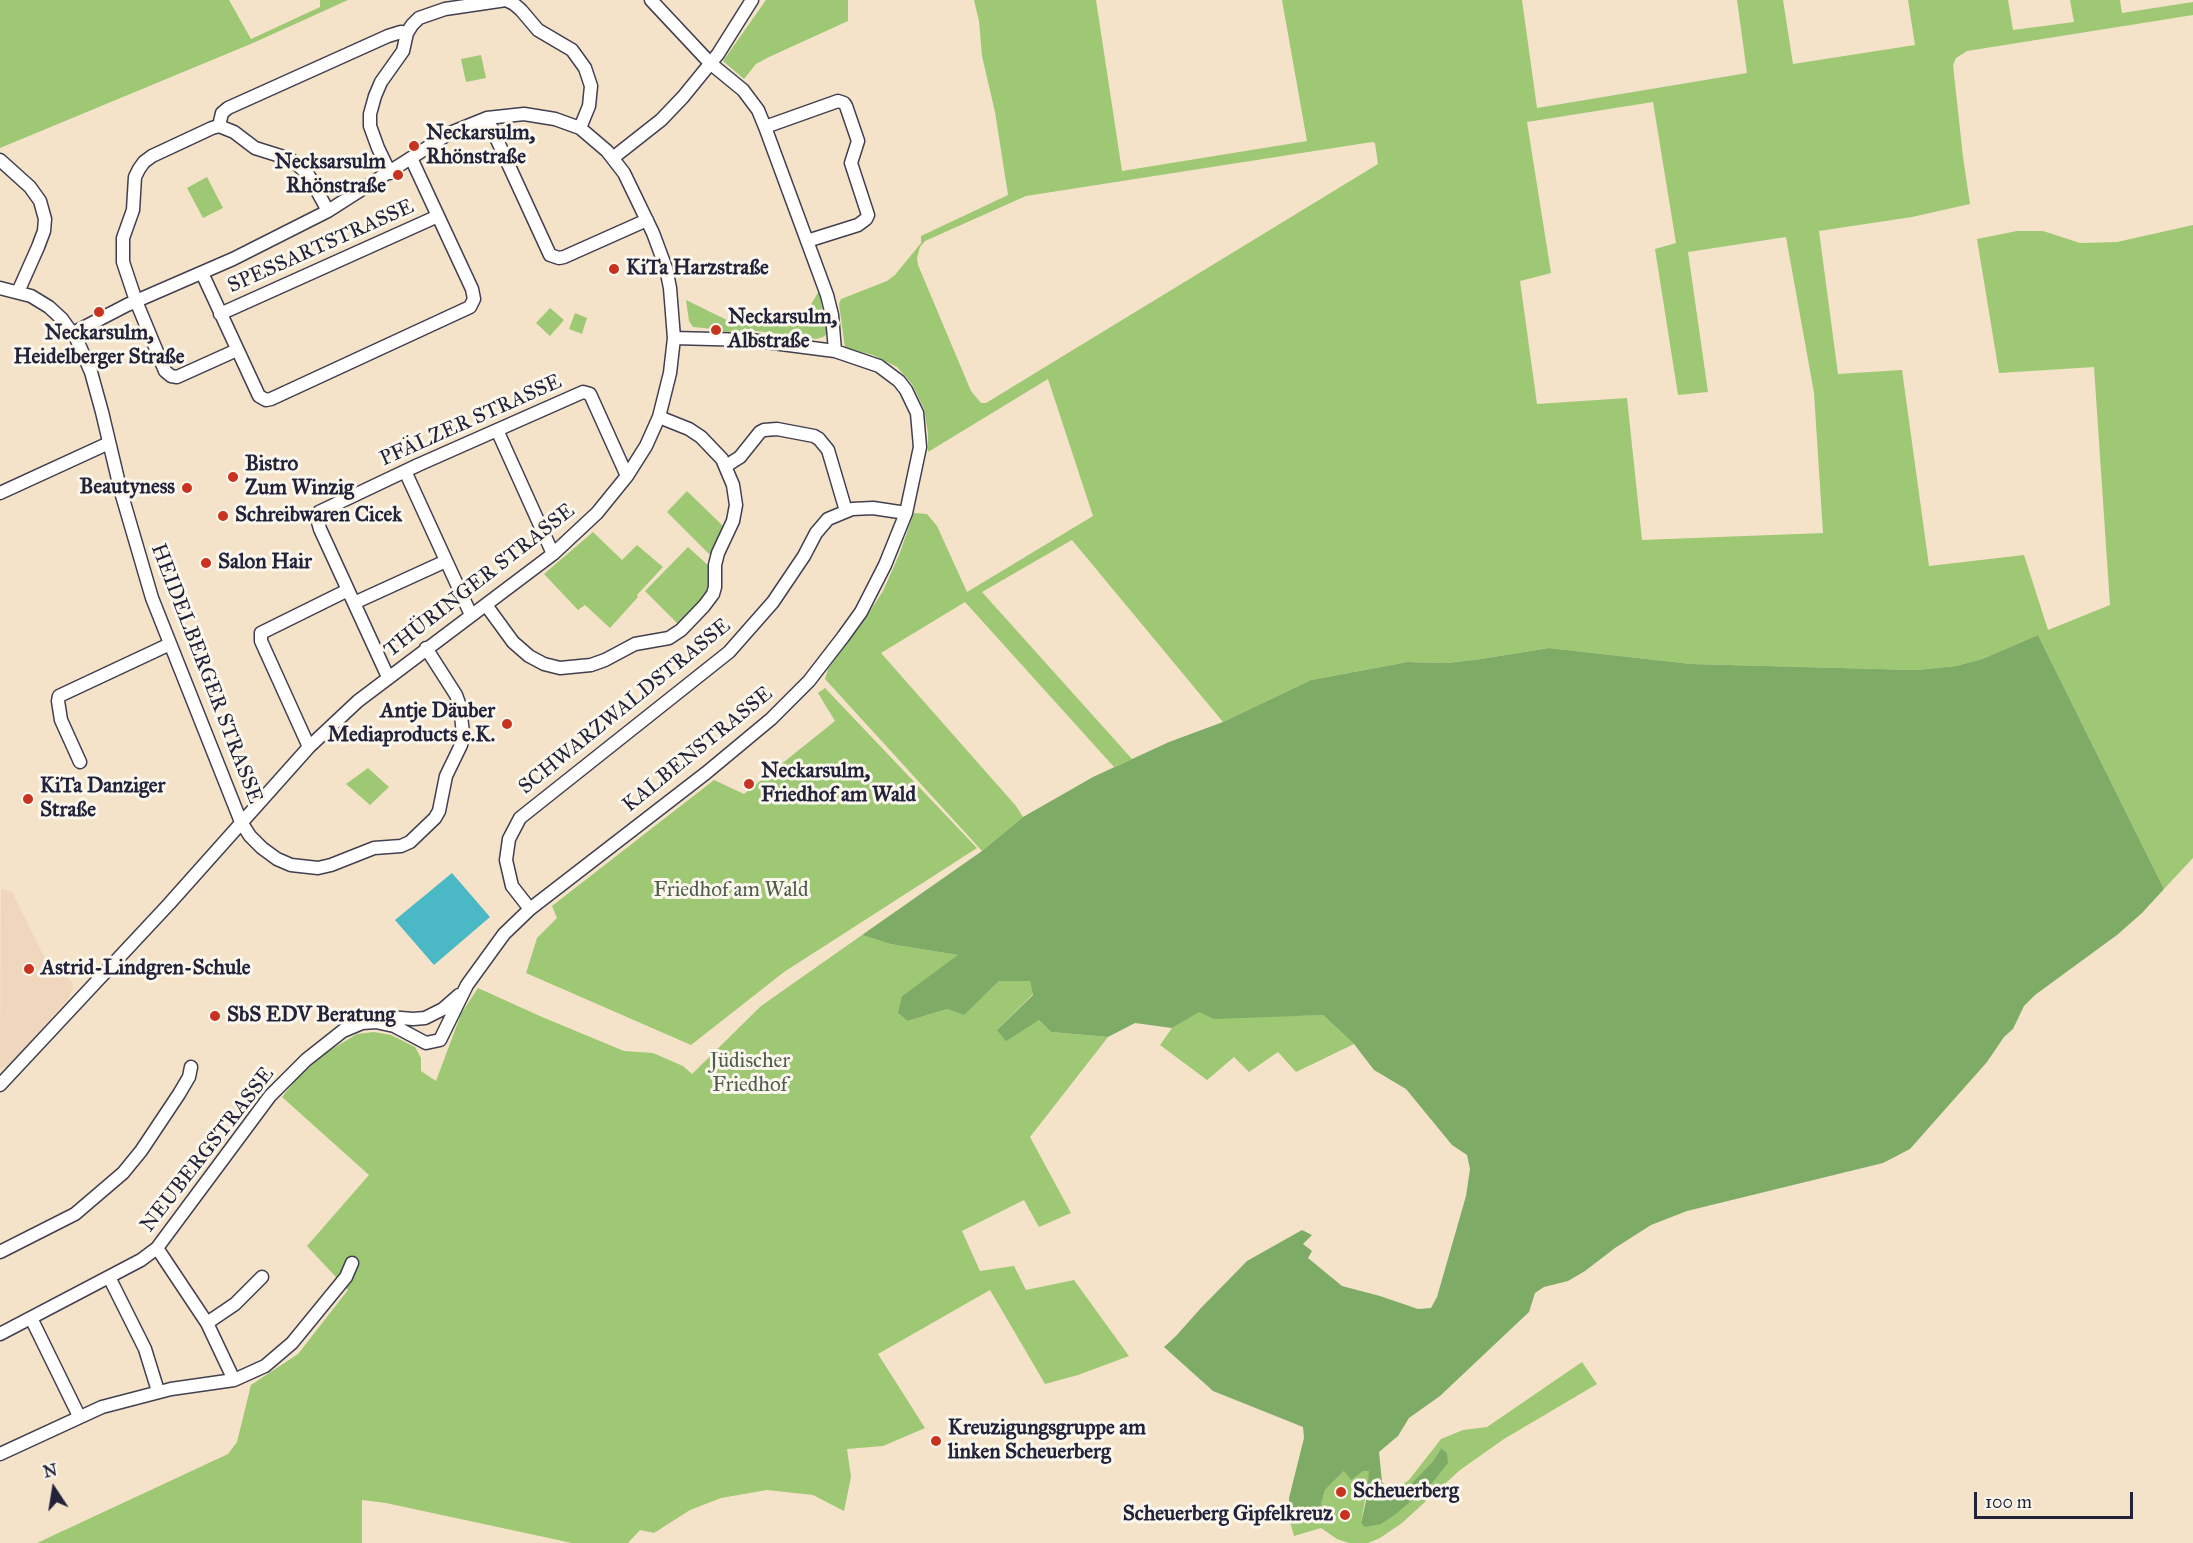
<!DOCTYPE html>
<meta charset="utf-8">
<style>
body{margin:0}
#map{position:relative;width:2193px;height:1543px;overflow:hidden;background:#f4e3c9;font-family:"IM FELL Great Primer",serif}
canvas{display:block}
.north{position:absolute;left:24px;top:1459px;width:60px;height:60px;-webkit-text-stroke:4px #fbf7ec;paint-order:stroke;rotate:348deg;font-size:16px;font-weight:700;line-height:24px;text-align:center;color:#22223b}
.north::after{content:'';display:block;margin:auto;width:21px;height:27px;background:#22223b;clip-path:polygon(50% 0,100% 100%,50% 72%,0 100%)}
.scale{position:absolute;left:1974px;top:1492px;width:159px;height:27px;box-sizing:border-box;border:3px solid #22223b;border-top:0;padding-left:8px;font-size:18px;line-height:21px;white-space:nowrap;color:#22223b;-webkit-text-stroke:4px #fbf7ec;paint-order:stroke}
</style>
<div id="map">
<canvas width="2193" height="1543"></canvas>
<div class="north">N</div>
<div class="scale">100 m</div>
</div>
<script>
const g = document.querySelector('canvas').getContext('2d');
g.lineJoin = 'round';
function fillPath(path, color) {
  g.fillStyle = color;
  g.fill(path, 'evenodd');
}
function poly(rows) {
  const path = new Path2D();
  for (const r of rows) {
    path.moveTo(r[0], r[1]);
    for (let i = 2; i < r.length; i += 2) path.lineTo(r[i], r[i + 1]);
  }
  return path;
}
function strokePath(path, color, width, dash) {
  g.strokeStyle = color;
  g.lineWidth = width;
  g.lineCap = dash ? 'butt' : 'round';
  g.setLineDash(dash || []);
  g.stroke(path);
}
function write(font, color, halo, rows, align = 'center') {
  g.font = font + ' "IM FELL Great Primer",serif';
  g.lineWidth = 6;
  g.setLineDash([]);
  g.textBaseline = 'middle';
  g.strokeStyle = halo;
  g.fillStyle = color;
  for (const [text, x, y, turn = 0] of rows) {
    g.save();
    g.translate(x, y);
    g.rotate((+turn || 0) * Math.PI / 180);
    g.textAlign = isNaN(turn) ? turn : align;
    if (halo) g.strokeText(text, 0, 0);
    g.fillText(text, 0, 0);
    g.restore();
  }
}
fillPath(poly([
 [1,889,12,892,43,955,72,982,73,989,68,999,8,1067,0,1068]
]), '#efd6bc');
fillPath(poly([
 [0,0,229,0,251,39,320,7,320,0,348,0,253,43,0,148],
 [766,0,848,0,848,21,769,57,756,64,744,79,723,61],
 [974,0,1096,0,1122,171,1307,141,1282,0,1522,0,1537,108,1747,73,1737,0,1783,0,1793,64,1915,45,1908,0,2008,0,2013,30,2074,22,2070,0,2120,0,2122,13,2193,2,2193,15,1967,51,1956,58,1953,65,1963,157,1970,204,1912,217,1819,231,1838,374,1902,370,1929,566,2024,555,2048,630,2110,605,2094,367,1999,373,1977,239,2017,231,2043,231,2080,243,2117,242,2193,225,2193,858,2164,889,2038,635,1982,659,1956,666,1916,670,1691,664,1549,648,1481,659,1447,663,1407,662,1311,680,1223,722,1072,540,982,592,1132,759,1114,767,965,602,881,653,1016,806,1023,817,982,851,825,679,828,669,866,617,883,591,899,555,914,513,927,514,937,526,967,592,1093,516,1048,379,928,452,928,433,924,409,912,384,897,367,873,355,845,348,839,304,841,299,887,281,895,275,921,243,921,236,1008,195,995,112,982,56,979,21],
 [1653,102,1676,243,1655,249,1678,395,1708,392,1688,252,1786,237,1814,393,1823,533,1642,540,1627,398,1537,404,1520,281,1551,273,1527,122],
 [1372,142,1375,143,1378,164,986,403,981,403,971,391,918,265,917,258,920,247,925,241,1026,196],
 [481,55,486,78,466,82,461,59],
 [207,177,223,208,203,218,187,188],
 [819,291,827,334,823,337,816,339,757,331,714,332,714,329,693,327,689,321,686,300,733,323,774,325,784,322,807,311],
 [550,308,564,320,550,336,536,323],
 [575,313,587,318,582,334,569,329],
 [687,491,724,527,711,556,667,512],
 [593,532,622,560,637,545,663,567,637,595,638,597,610,628,585,605,578,610,544,574],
 [688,547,709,566,709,585,706,595,678,624,645,591],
 [825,688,977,848,784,972,691,1045,526,973,537,938,557,918,552,906,714,780,744,794,835,721,818,693],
 [368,768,389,787,370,805,346,784],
 [862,935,890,944,959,955,902,996,908,1021,947,1009,964,1014,999,981,1030,981,1033,994,997,1030,1039,1020,1051,1032,1108,1037,1030,1137,1071,1213,1039,1227,1024,1200,962,1231,980,1271,1014,1266,1026,1290,1074,1280,1129,1356,1078,1375,1045,1384,990,1290,878,1354,925,1428,883,1446,847,1449,851,1477,844,1511,813,1495,767,1490,721,1498,690,1510,654,1533,640,1530,628,1543,572,1543,386,1503,362,1500,362,1543,37,1543,228,1454,237,1442,251,1385,298,1354,348,1290,307,1246,369,1175,282,1097,300,1075,327,1052,357,1034,374,1032,391,1035,415,1047,421,1058,421,1071,436,1081,461,1014,478,988,542,1017,624,1051,653,1053,683,1066,692,1074,761,1006],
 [1199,1011,1273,1016,1323,1015,1354,1044,1296,1072,1278,1052,1249,1072,1234,1057,1207,1080,1160,1045,1172,1028],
 [1582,1362,1597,1384,1504,1439,1460,1470,1402,1523,1380,1538,1368,1543,1349,1543,1337,1539,1321,1528,1294,1536,1289,1518,1314,1516,1324,1509,1321,1505,1325,1490,1344,1471,1370,1471,1361,1523,1432,1483,1441,1448,1433,1461,1408,1487,1391,1492,1409,1480,1441,1439,1463,1430,1487,1427]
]), '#9ec874');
fillPath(poly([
 [2038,635,2164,889,2142,913,2117,935,2035,995,2024,1006,2013,1029,2004,1037,1987,1062,1910,1149,1883,1163,1687,1211,1651,1225,1615,1248,1585,1271,1568,1281,1544,1287,1535,1293,1529,1312,1440,1396,1409,1418,1398,1436,1379,1452,1382,1482,1391,1492,1408,1487,1433,1461,1441,1448,1447,1453,1448,1463,1432,1483,1397,1513,1381,1524,1365,1527,1361,1523,1366,1501,1369,1471,1363,1471,1351,1480,1344,1471,1325,1490,1321,1505,1324,1510,1314,1516,1289,1518,1289,1498,1304,1438,1303,1427,1213,1391,1164,1347,1176,1336,1200,1309,1247,1261,1302,1230,1312,1235,1303,1244,1312,1251,1308,1258,1342,1286,1380,1296,1418,1309,1431,1308,1437,1297,1466,1196,1470,1169,1467,1155,1452,1145,1406,1089,1374,1070,1354,1044,1323,1015,1214,1019,1199,1012,1172,1028,1135,1023,1108,1037,1051,1032,1039,1020,1006,1041,997,1030,1033,995,1030,981,999,981,964,1015,947,1009,908,1021,898,1013,902,996,958,955,890,944,862,935,982,851,1023,817,1093,777,1169,742,1223,722,1311,680,1407,662,1447,663,1481,659,1549,648,1691,664,1916,670,1956,666,1982,659]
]), '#7eac66');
fillPath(poly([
 [452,873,490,917,434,965,395,920]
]), '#4ab8c5');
const minor = poly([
 [651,0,710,63,743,90,758,110,765,127,827,295,832,315,835,351],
 [487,118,550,255,559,258,564,257,647,220],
 [219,126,222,113,228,108,388,36,401,32,407,33],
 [765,127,838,101,844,103,846,106,858,141,851,163,868,215,866,219,858,225,807,241],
 [614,157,661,120,683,97,718,54,752,0],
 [0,160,30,187,40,201,45,219,44,231,38,247,18,292],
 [390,173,378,148,370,126,370,114,375,96,381,82,403,51,407,33,412,25,419,18,445,9,506,0,514,4,521,10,538,30,572,50,585,68,591,86,589,106,580,128],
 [202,273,259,396,266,400,271,399,470,307,474,299,472,289,411,158],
 [0,288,31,296,49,307,62,319,77,340,91,372,102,412,121,492,152,598,241,822,250,836,262,848,277,859,291,865,318,868,331,865,374,848,401,846,410,842,435,818,439,811,446,776,461,745,463,734,460,706,456,695,426,648],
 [220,314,438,216],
 [237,350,177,377,171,376,165,371,136,301,123,262,123,238,133,210,135,177,139,169,144,162,152,156,212,128,219,126,234,132,255,148,290,159,298,165,309,176,328,211],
 [497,430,553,554],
 [726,466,740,457,760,432,764,430,777,429,814,436,819,439,828,450,846,511],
 [405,471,471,615],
 [0,493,109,443],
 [354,603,446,561],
 [486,605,513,642,529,656,544,664,560,668,591,665,605,660,635,644,669,638,681,630,704,606,713,594,715,587,715,565,718,553,733,521,736,505,733,485,722,459,701,437,689,429,659,417],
 [388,677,320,529,318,522,319,512,418,465,583,392,590,394,627,476],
 [309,747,261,641,261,633,348,590],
 [80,762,61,720,58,701,59,696,170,644],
 [530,909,512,886,506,860,509,839,520,818,729,652,773,602,804,556,816,533,828,519,852,509,873,508,906,513],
 [376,1016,413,1019,425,1018,443,1009,459,995],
 [343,1031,362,1023,376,1022,394,1026,426,1043,440,1040,467,985,504,934,530,909,706,773,771,719,809,681,843,637,861,612,885,565,906,513,920,447,917,413,906,390,899,381,879,366,835,351,750,340,674,338],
 [0,1085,169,904,309,747,358,701,553,554,597,513,627,476,646,446,659,417,670,373,674,338,670,288,666,268,653,233,624,173,607,151,580,128,555,119,524,114,487,118,450,133,328,211,233,259,127,305,73,333],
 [157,1248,207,1323,234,1380],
 [0,1252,75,1214,123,1173,141,1151,179,1094,189,1077,191,1067],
 [109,1277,145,1349,158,1391],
 [31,1318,79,1416],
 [207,1323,235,1304,262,1277],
 [0,1334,141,1260,157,1248,270,1096,306,1060,349,1026],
 [0,1454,102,1407,171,1389,234,1380,265,1366,292,1343,346,1277,352,1263]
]);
strokePath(minor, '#423f50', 15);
strokePath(minor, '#fff', 12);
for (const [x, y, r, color] of [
 [414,146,6,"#c8321e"],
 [398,175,6,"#c8321e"],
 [614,269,6,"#c8321e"],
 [99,312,6,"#c8321e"],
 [716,330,6,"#c8321e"],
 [233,477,6,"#c8321e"],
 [187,488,6,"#c8321e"],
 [223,516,6,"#c8321e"],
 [206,563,6,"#c8321e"],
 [507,724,6,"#c8321e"],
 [749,784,6,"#c8321e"],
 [28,799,6,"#c8321e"],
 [29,969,6,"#c8321e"],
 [215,1016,6,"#c8321e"],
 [936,1441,6,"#c8321e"],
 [1341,1492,6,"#c8321e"],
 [1345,1515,6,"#c8321e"]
]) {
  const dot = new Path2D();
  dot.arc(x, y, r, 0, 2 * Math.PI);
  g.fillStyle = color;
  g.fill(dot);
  strokePath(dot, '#fbf7ec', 2);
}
write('bold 21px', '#22223b', '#fbf7ec', [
 ["Neckarsulm,",426,134],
 ["Rhönstraße",426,158],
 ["Necksarsulm",386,163,"right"],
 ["Rhönstraße",386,187,"right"],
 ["KiTa Harzstraße",626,269],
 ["Neckarsulm,",728,318],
 ["Albstraße",728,342],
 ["Neckarsulm,",99,334,"center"],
 ["Heidelberger Straße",99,358,"center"],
 ["Bistro",245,465],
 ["Zum Winzig",245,489],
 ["Beautyness",175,488,"right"],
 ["Schreibwaren Cicek",235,516],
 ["Salon Hair",218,563],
 ["Antje Däuber",495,712,"right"],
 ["Mediaproducts e.K.",495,736,"right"],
 ["Neckarsulm,",761,772],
 ["Friedhof am Wald",761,796],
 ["KiTa Danziger",40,787],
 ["Straße",40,811],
 ["Astrid-Lindgren-Schule",41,969],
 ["SbS EDV Beratung",227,1016],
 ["Kreuzigungsgruppe am",948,1429],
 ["linken Scheuerberg",948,1453],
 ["Scheuerberg",1353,1492],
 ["Scheuerberg Gipfelkreuz",1333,1515,"right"]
], 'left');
write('21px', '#22223b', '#fbf7ec', [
 ["SPESSARTSTRASSE",321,247,-24],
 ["PFÄLZER STRASSE",471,421,-24],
 ["THÜRINGER STRASSE",480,581,-38],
 ["HEIDELBERGER STRASSE",206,674,69],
 ["SCHWARZWALDSTRASSE",625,707,-39],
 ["KALBENSTRASSE",698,750,-39],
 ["NEUBERGSTRASSE",208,1150,-52]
]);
write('21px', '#4d5c4f', '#fbf7ec', [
 ["Friedhof am Wald",731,891],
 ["Jüdischer",750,1062],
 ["Friedhof",750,1086]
]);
</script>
